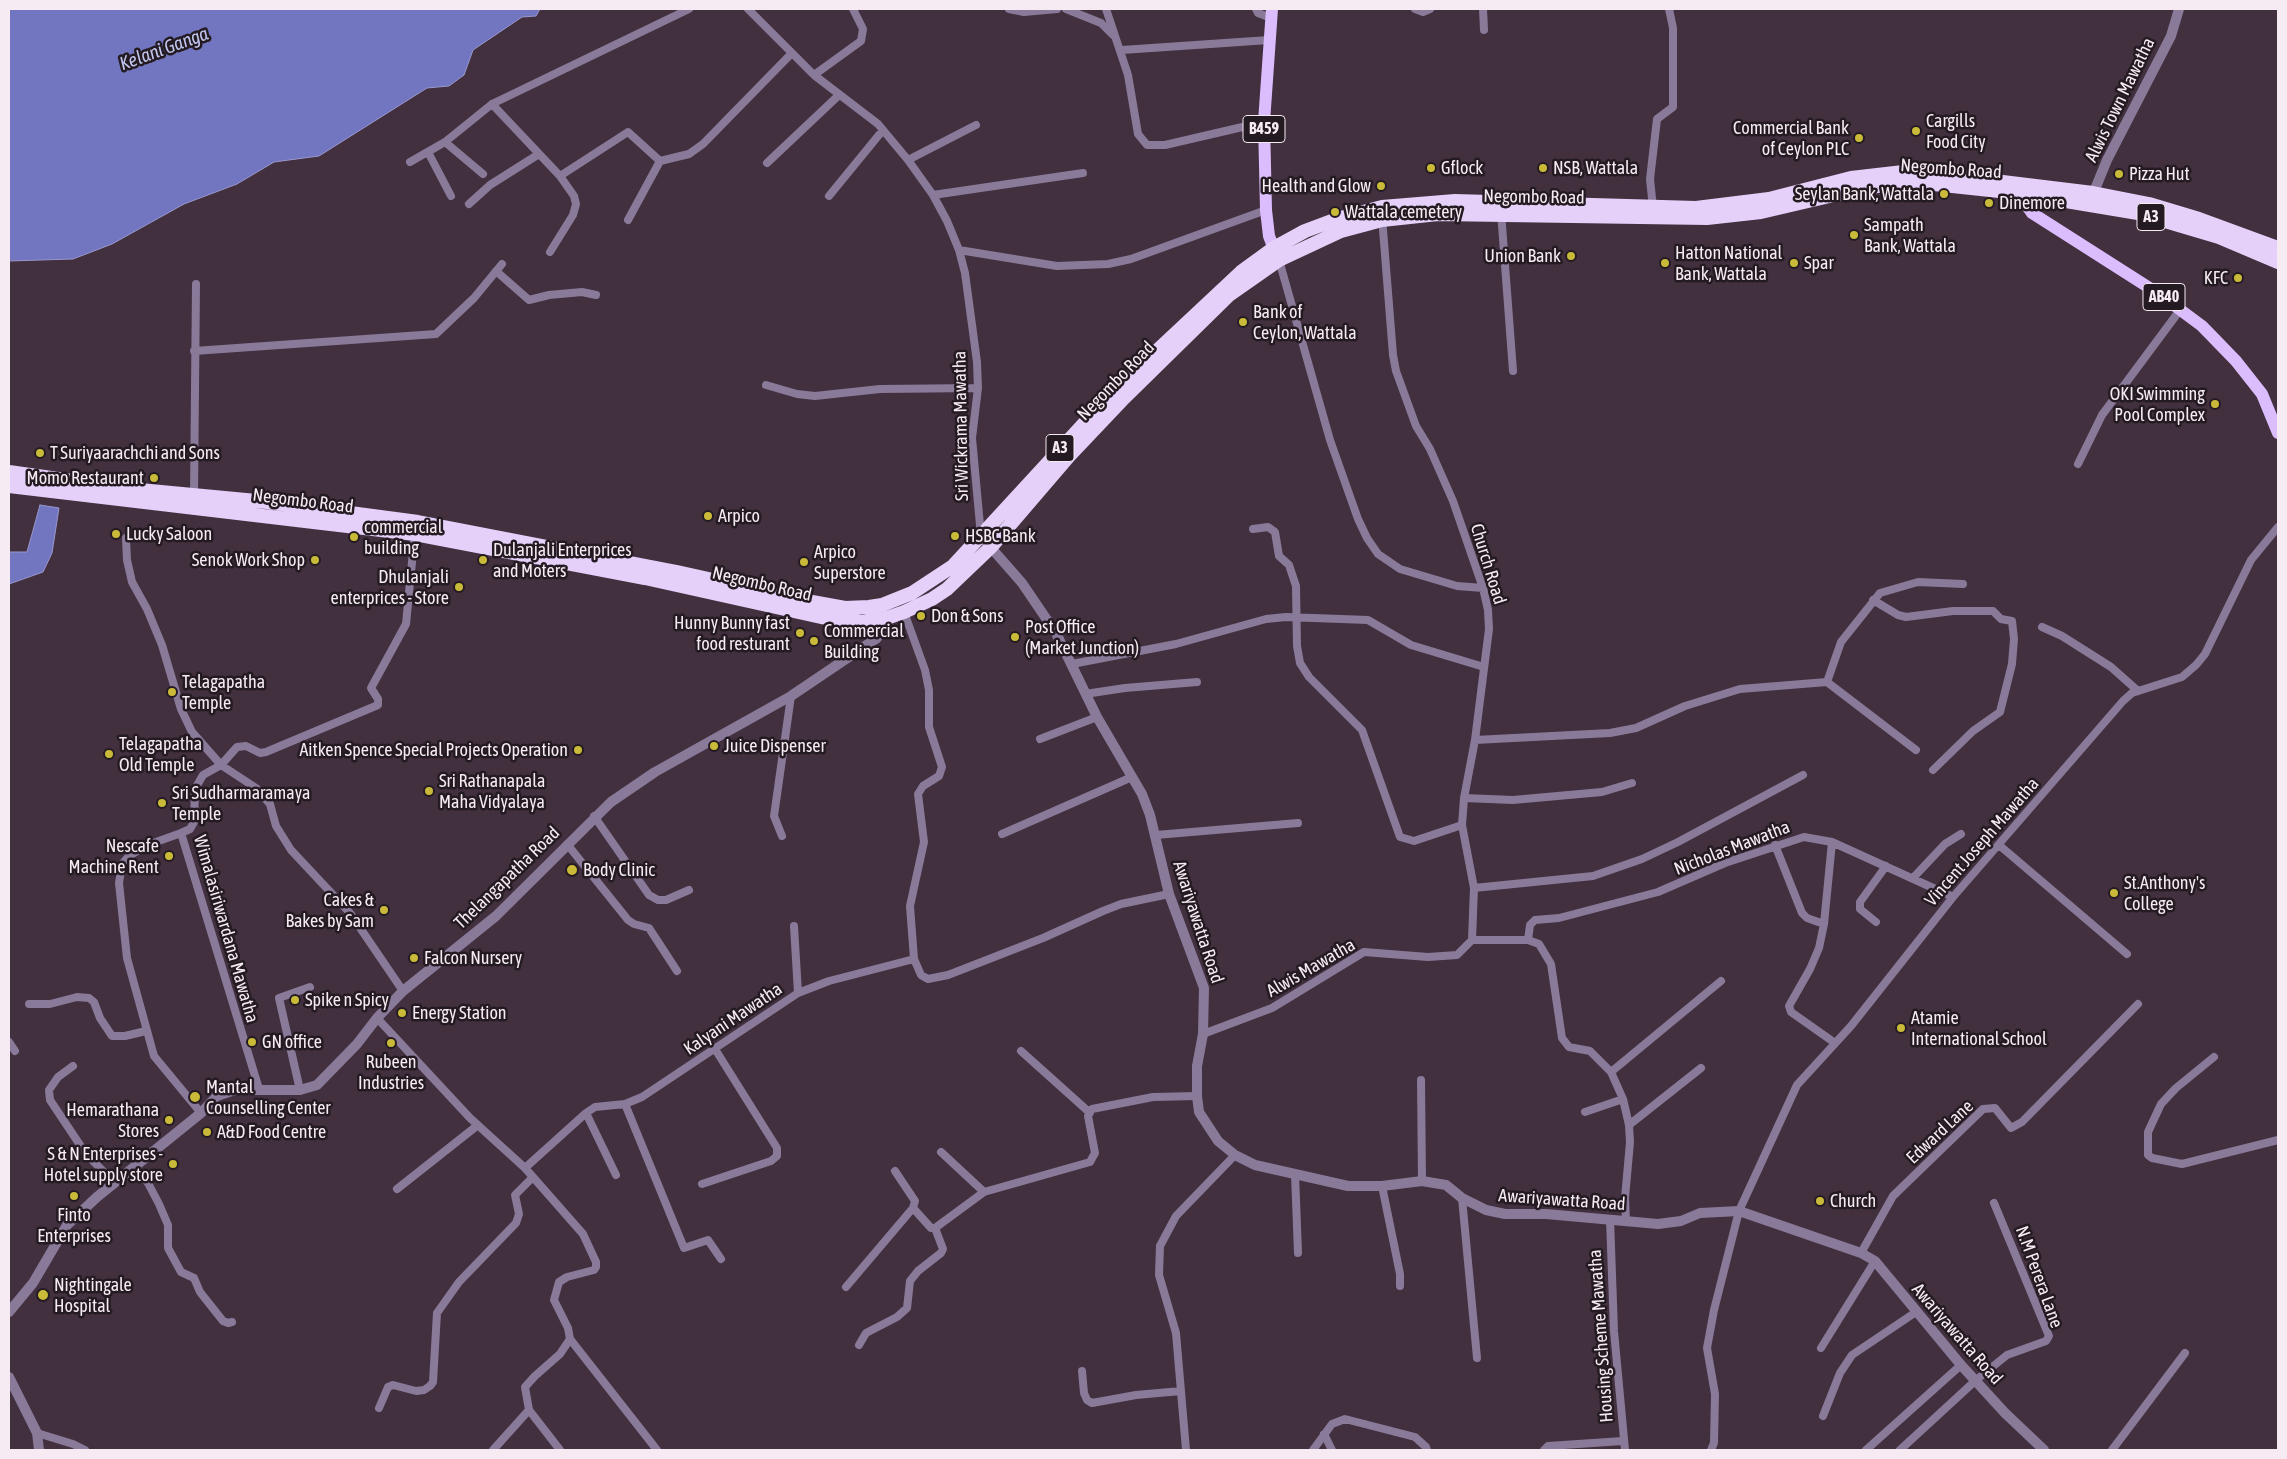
<!DOCTYPE html>
<style>
body{margin:0}
#map{position:relative;width:2287px;height:1459px;overflow:hidden;background:#42303f;font-family:"Asap Condensed",sans-serif}
canvas{display:block}
.frame{position:absolute;inset:0;border:10px solid #f6eaf3;pointer-events:none}
</style>
<div id="map">
<canvas width="2287" height="1459"></canvas>
<div class="frame"></div>
</div>
<script>
const g = document.querySelector('canvas').getContext('2d');
g.lineJoin = 'round';
function fillPath(path, color) {
  g.fillStyle = color;
  g.fill(path, 'evenodd');
}
function poly(rows) {
  const path = new Path2D();
  for (const r of rows) {
    path.moveTo(r[0], r[1]);
    for (let i = 2; i < r.length; i += 2) path.lineTo(r[i], r[i + 1]);
  }
  return path;
}
function strokePath(path, color, width, dash) {
  g.strokeStyle = color;
  g.lineWidth = width;
  g.lineCap = dash ? 'butt' : 'round';
  g.setLineDash(dash || []);
  g.stroke(path);
}
function write(font, color, halo, rows, align = 'center') {
  g.font = font + ' "Asap Condensed",sans-serif';
  g.lineWidth = 5;
  g.setLineDash([]);
  g.textBaseline = 'middle';
  g.strokeStyle = halo;
  g.fillStyle = color;
  for (const [text, x, y, turn = 0] of rows) {
    g.save();
    g.translate(x, y);
    g.rotate((+turn || 0) * Math.PI / 180);
    g.textAlign = isNaN(turn) ? turn : align;
    if (halo) g.strokeText(text, 0, 0);
    g.fillText(text, 0, 0);
    g.restore();
  }
}
const water = poly([
 [9,9,540,9,536,16,522,17,473,50,464,75,449,86,427,88,319,156,274,162,237,184,184,204,112,244,73,259,9,261,9,9],
 [40,505,59,508,52,553,43,572,9,584,9,552,27,552,40,505]
]);
fillPath(water, '#7275bf');
strokePath(water, '#9a98cf', 1);
strokePath(poly([
 [748,9,814,75,878,124,908,160,933,195,947,221,959,250,965,273,977,362,978,388,972,438,981,536],
 [1009,9,1024,12,1057,9],
 [1066,9,1101,23,1113,35],
 [1106,9,1128,75,1138,134,1147,145,1165,145,1264,122],
 [1256,9,1258,13,1271,18],
 [1415,9,1423,12,1430,9],
 [1483,9,1484,30],
 [1122,50,1269,40],
 [814,75,861,41,863,29,853,9],
 [492,104,560,176,628,132,660,161,689,154,703,144,791,54],
 [445,142,483,174],
 [428,152,451,196],
 [908,160,976,125],
 [410,162,445,142,492,104,689,9],
 [767,163,839,95],
 [933,195,1083,173],
 [829,196,883,130],
 [469,204,490,185,539,154],
 [1653,208,1650,179,1657,119,1673,107,1673,28,1669,9],
 [1501,212,1513,371],
 [1382,217,1393,355,1396,371,1416,426,1430,449,1453,501,1483,588,1488,610,1489,629,1475,740,1464,798,1462,825,1474,888,1472,940],
 [628,220,660,161],
 [959,250,1057,266,1108,264,1131,259,1266,210],
 [550,252,573,215,576,204,574,196,560,176],
 [1279,260,1330,440,1358,519,1367,538,1378,554,1400,569,1457,586,1483,588],
 [496,271,529,300,549,295,582,292,596,295],
 [194,351,436,334,474,298,502,264],
 [766,385,797,394,815,396,880,389,978,388],
 [2078,464,2102,415,2180,310],
 [194,495,196,284],
 [1253,529,1268,527,1275,532,1279,556,1289,565,1296,586,1297,646,1300,663,1309,677,1362,730,1400,837,1414,841,1462,825],
 [126,538,127,560,132,582,147,609,162,645,181,709,192,732,221,765,256,788,270,804,276,826,291,850,350,913,403,991],
 [1873,600,1898,615,1906,617,1953,611,1993,611,2001,619,2012,621,2014,639,2012,664,2000,712,1973,731,1933,770],
 [904,612,925,670,929,690,929,727,942,767,939,776,923,786,918,794,924,842,910,906,914,959],
 [2042,627,2062,636,2111,667,2138,691],
 [1072,664,1176,644,1266,619,1286,617,1368,620,1411,645,1484,667],
 [1085,694,1125,688,1197,682],
 [1040,739,1097,717],
 [1475,740,1610,733,1636,728,1685,706,1740,689,1827,682],
 [1916,750,1827,682,1841,642,1880,593,1918,582,1963,584],
 [1464,798,1513,800,1602,792,1632,783],
 [594,816,649,895,658,900,666,900,689,890],
 [181,833,145,846,128,857,122,864,119,883,127,958,154,1056,201,1113],
 [1002,834,1132,777],
 [1156,835,1298,823],
 [782,836,774,816,791,696],
 [1832,842,1824,924,1819,948,1810,969,1789,1006,1791,1012,1835,1043],
 [567,844,628,920,634,924,649,928,677,971],
 [1775,845,1802,913,1807,918,1824,924],
 [1999,845,2127,954],
 [1913,878,1945,844,1961,834],
 [1474,888,1593,876,1642,859,1678,842,1803,775],
 [1876,922,1860,909,1860,902,1886,866],
 [794,926,798,993],
 [1528,940,1530,925,1535,920,1559,918,1658,892,1725,863,1804,837,1832,842,1953,897],
 [29,1004,50,1004,77,997,89,998,94,1002,100,1018,112,1036,125,1036,146,1031],
 [377,1018,470,1118,525,1168,586,1113,595,1107,625,1104,642,1097,798,993,829,981,914,959,921,975,928,979,948,975,1043,938,1103,911,1121,904,1169,894],
 [1203,1034,1272,1008,1364,952,1428,957,1457,955,1472,940,1528,940,1539,944,1551,964,1562,1038,1569,1047,1590,1051,1611,1072,1623,1099,1629,1125,1630,1142,1625,1198,1626,1221],
 [9,1042,15,1051],
 [1021,1051,1089,1112],
 [2214,1057,2176,1088,2161,1104,2148,1132,2148,1155,2152,1158,2182,1164,2278,1140],
 [73,1066,58,1077,49,1090,50,1100,86,1154,114,1182],
 [1611,1072,1721,981],
 [1421,1080,1422,1181],
 [259,1089,181,833,190,829,194,822,195,789,203,775,221,765,237,747,246,746,260,753,266,752,378,705,378,699,371,688,406,624,415,531],
 [300,1090,279,998,310,987],
 [625,1104,684,1248,708,1240,721,1259],
 [1585,1112,1623,1099],
 [586,1113,616,1175],
 [1629,1125,1701,1068],
 [941,1152,984,1192],
 [135,1167,148,1183,159,1204,168,1225,168,1248,181,1272,194,1278,200,1292,223,1321,228,1323,232,1322],
 [895,1171,915,1201,913,1208],
 [1295,1174,1298,1253],
 [702,1184,771,1161,777,1156,777,1148,715,1049],
 [1382,1186,1400,1274,1400,1286],
 [397,1189,478,1125],
 [1462,1198,1477,1358],
 [1610,1219,1614,1331,1625,1450],
 [1861,1253,1893,1196,1983,1109,1995,1108,2011,1128,2022,1122,2138,1004],
 [846,1287,913,1208,931,1228,935,1228,984,1192,1090,1162,1095,1153,1088,1116,1092,1109,1153,1097,1197,1096],
 [570,1339,657,1450],
 [859,1345,866,1333,897,1317,907,1308,910,1281,918,1271,941,1253,943,1249,935,1228],
 [1821,1348,1875,1261],
 [1082,1371,1084,1393,1087,1400,1092,1403,1136,1395,1181,1391],
 [379,1408,388,1387,393,1385,416,1391,424,1390,430,1386,433,1382,437,1313,459,1282,516,1223,519,1214,515,1195,532,1178],
 [529,1410,560,1450],
 [1823,1416,1840,1373,1852,1355,1916,1312],
 [37,1433,73,1444,85,1450],
 [1324,1434,1332,1450],
 [493,1450,529,1410,525,1387,535,1376,560,1354,570,1339,568,1328,554,1300,559,1282,567,1277,594,1270,596,1267,596,1262,583,1234,525,1168],
 [1186,1450,1176,1333,1159,1275,1160,1246,1176,1216,1235,1155],
 [1313,1450,1332,1424,1345,1419,1415,1437,1426,1447,1427,1450],
 [1544,1450,1548,1446,1623,1441],
 [1711,1450,1714,1443,1715,1394,1707,1348,1714,1310,1739,1211,1797,1085,1851,1026,1953,897,2123,701,2132,693,2182,677,2196,665,2205,654,2251,560,2278,527],
 [1866,1450,1961,1365],
 [1900,1450,1975,1381,2007,1355,2046,1341,2049,1336,1994,1203],
 [2112,1450,2185,1353]
]), '#897a9a', 8);
strokePath(poly([
 [2091,199,2107,160,2171,36,2179,9],
 [987,543,1022,583,1056,633,1097,717,1142,794,1150,815,1169,894,1204,988,1203,1034,1197,1066,1197,1096,1199,1112,1218,1141,1235,1155,1255,1165,1348,1186,1382,1186,1422,1181,1446,1185,1462,1198,1486,1210,1505,1214,1546,1214,1658,1224,1681,1221,1700,1213,1739,1211,1861,1253,1875,1261,1961,1365,2005,1413,2044,1450],
 [9,1312,33,1283,67,1225,97,1197,201,1113,217,1096,235,1090,300,1090,317,1085,357,1044,377,1018,403,991,496,916,611,802,655,772,791,696,877,638,885,626,883,613],
 [9,1377,37,1433,39,1450]
]), '#897a9a', 10);
strokePath(poly([
 [1272,9,1264,122,1266,210,1269,236,1277,257],
 [2018,185,2018,193,2032,213,2159,294,2202,326,2236,361,2262,394,2278,433]
]), '#dbbcfd', 12);
strokePath(poly([
 [9,472,129,489,267,502,418,522,677,572,812,602,845,608,869,607,882,605,912,593,953,566,1115,390,1241,272,1274,248,1305,231,1337,219,1382,207,1455,201,1696,208,1769,199,1851,178,1912,171,2093,193,2149,204,2199,219,2278,248],
 [9,486,415,534,645,578,821,617,862,622,884,619,904,612,932,599,947,589,991,547,1069,456,1124,398,1229,295,1279,260,1341,231,1382,220,1438,214,1707,218,1761,212,1868,187,1915,182,2018,193,2138,213,2219,237,2278,262]
]), '#e4d0f9', 14);
for (const [x, y, r, color] of [
 [1916,131,5,"#caba3a"],
 [1859,138,5,"#caba3a"],
 [1431,168,5,"#caba3a"],
 [1543,168,5,"#caba3a"],
 [2119,174,5,"#caba3a"],
 [1381,186,5,"#caba3a"],
 [1944,194,5,"#caba3a"],
 [1989,203,5,"#caba3a"],
 [1335,212,5,"#caba3a"],
 [1854,235,5,"#caba3a"],
 [1571,256,5,"#caba3a"],
 [1665,263,5,"#caba3a"],
 [1794,263,5,"#caba3a"],
 [2238,278,5,"#caba3a"],
 [1243,322,5,"#caba3a"],
 [2215,404,5,"#caba3a"],
 [40,453,5,"#caba3a"],
 [154,478,5,"#caba3a"],
 [708,516,5,"#caba3a"],
 [116,534,5,"#caba3a"],
 [955,536,5,"#caba3a"],
 [354,537,5,"#caba3a"],
 [315,560,5,"#caba3a"],
 [483,560,5,"#caba3a"],
 [804,562,5,"#caba3a"],
 [459,587,5,"#caba3a"],
 [921,616,5,"#caba3a"],
 [800,633,5,"#caba3a"],
 [1015,637,5,"#caba3a"],
 [814,641,5,"#caba3a"],
 [172,692,5,"#caba3a"],
 [714,746,5,"#caba3a"],
 [578,750,5,"#caba3a"],
 [109,754,5,"#caba3a"],
 [429,791,5,"#caba3a"],
 [162,803,5,"#caba3a"],
 [169,856,5,"#caba3a"],
 [572,870,6,"#caba3a"],
 [2114,893,5,"#caba3a"],
 [384,910,5,"#caba3a"],
 [414,958,5,"#caba3a"],
 [295,1000,5,"#caba3a"],
 [402,1013,5,"#caba3a"],
 [1901,1028,5,"#caba3a"],
 [252,1042,5,"#caba3a"],
 [391,1043,5,"#caba3a"],
 [195,1097,6,"#caba3a"],
 [169,1120,5,"#caba3a"],
 [207,1132,5,"#caba3a"],
 [173,1164,5,"#caba3a"],
 [74,1196,5,"#caba3a"],
 [1820,1201,5,"#caba3a"],
 [43,1295,6,"#caba3a"]
]) {
  const dot = new Path2D();
  dot.arc(x, y, r, 0, 2 * Math.PI);
  g.fillStyle = color;
  g.fill(dot);
  strokePath(dot, '#241b22', 2);
}
for (const [x, y, w] of [
 [1264,129,42],
 [2151,217,28],
 [2164,297,42],
 [1060,448,28]
]) {
  const box = new Path2D();
  box.roundRect(x - w / 2, y - 13.5, w, 27, 4);
  g.fillStyle = '#241b22';
  g.fill(box);
  strokePath(box, '#f6eaf3', 1);
}
write('bold 16px', '#f6eaf3', null, [
 ["B459",1264,129],
 ["A3",2151,217],
 ["AB40",2164,297],
 ["A3",1060,448]
]);
write('18px', '#f6eaf3', '#241b22', [
 ["Alwis Town Mawatha",2120,100,-64],
 ["Negombo Road",1951,169,4],
 ["Negombo Road",1534,197,1],
 ["Negombo Road",1116,381,-46],
 ["Sri Wickrama Mawatha",961,426,-91],
 ["Negombo Road",303,501,7],
 ["Church Road",1488,564,73],
 ["Negombo Road",762,584,13],
 ["Vincent Joseph Mawatha",1982,842,-49],
 ["Nicholas Mawatha",1732,848,-21],
 ["Thelangapatha Road",507,878,-44],
 ["Awariyawatta Road",1198,922,72],
 ["Wimalasiriwardana Mawatha",226,929,74],
 ["Alwis Mawatha",1311,968,-30],
 ["Kalyani Mawatha",733,1019,-34],
 ["Edward Lane",1940,1132,-43],
 ["Awariyawatta Road",1562,1200,4],
 ["N.M Perera Lane",2039,1277,70],
 ["Awariyawatta Road",1957,1334,49],
 ["Housing Scheme Mawatha",1601,1336,-94]
]);
write('18px', '#f6eaf3', '#241b22', [
 ["Cargills",1926,121],
 ["Food City",1926,142],
 ["Commercial Bank",1849,128,"right"],
 ["of Ceylon PLC",1849,149,"right"],
 ["Gflock",1441,168],
 ["NSB, Wattala",1553,168],
 ["Pizza Hut",2129,174],
 ["Health and Glow",1371,186,"right"],
 ["Seylan Bank, Wattala",1934,194,"right"],
 ["Dinemore",1999,203],
 ["Wattala cemetery",1345,212],
 ["Sampath",1864,225],
 ["Bank, Wattala",1864,246],
 ["Hatton National",1675,253],
 ["Bank, Wattala",1675,274],
 ["Union Bank",1561,256,"right"],
 ["Spar",1804,263],
 ["KFC",2228,278,"right"],
 ["Bank of",1253,312],
 ["Ceylon, Wattala",1253,333],
 ["OKI Swimming",2205,394,"right"],
 ["Pool Complex",2205,415,"right"],
 ["T Suriyaarachchi and Sons",50,453],
 ["Momo Restaurant",144,478,"right"],
 ["Arpico",718,516],
 ["commercial",364,527],
 ["building",364,548],
 ["Lucky Saloon",126,534],
 ["HSBC Bank",965,536],
 ["Dulanjali Enterprices",493,550],
 ["and Moters",493,571],
 ["Arpico",814,552],
 ["Superstore",814,573],
 ["Senok Work Shop",305,560,"right"],
 ["Dhulanjali",449,577,"right"],
 ["enterprices - Store",449,598,"right"],
 ["Don & Sons",931,616],
 ["Hunny Bunny fast",790,623,"right"],
 ["food resturant",790,644,"right"],
 ["Post Office",1025,627],
 ["(Market Junction)",1025,648],
 ["Commercial",824,631],
 ["Building",824,652],
 ["Telagapatha",182,682],
 ["Temple",182,703],
 ["Telagapatha",119,744],
 ["Old Temple",119,765],
 ["Juice Dispenser",724,746],
 ["Aitken Spence Special Projects Operation",568,750,"right"],
 ["Sri Rathanapala",439,781],
 ["Maha Vidyalaya",439,802],
 ["Sri Sudharmaramaya",172,793],
 ["Temple",172,814],
 ["Nescafe",159,846,"right"],
 ["Machine Rent",159,867,"right"],
 ["Body Clinic",583,870],
 ["St.Anthony's",2124,883],
 ["College",2124,904],
 ["Cakes &",374,900,"right"],
 ["Bakes by Sam",374,921,"right"],
 ["Falcon Nursery",424,958],
 ["Spike n Spicy",305,1000],
 ["Energy Station",412,1013],
 ["Atamie",1911,1018],
 ["International School",1911,1039],
 ["GN office",262,1042],
 ["Rubeen",391,1062,"center"],
 ["Industries",391,1083,"center"],
 ["Mantal",206,1087],
 ["Counselling Center",206,1108],
 ["Hemarathana",159,1110,"right"],
 ["Stores",159,1131,"right"],
 ["A&D Food Centre",217,1132],
 ["S & N Enterprises -",163,1154,"right"],
 ["Hotel supply store",163,1175,"right"],
 ["Church",1830,1201],
 ["Finto",74,1215,"center"],
 ["Enterprises",74,1236,"center"],
 ["Nightingale",54,1285],
 ["Hospital",54,1306]
], 'left');
write('italic 19px', '#c3c7f0', '#241b22', [
 ["Kelani Ganga",164,49,-20]
]);
</script>
